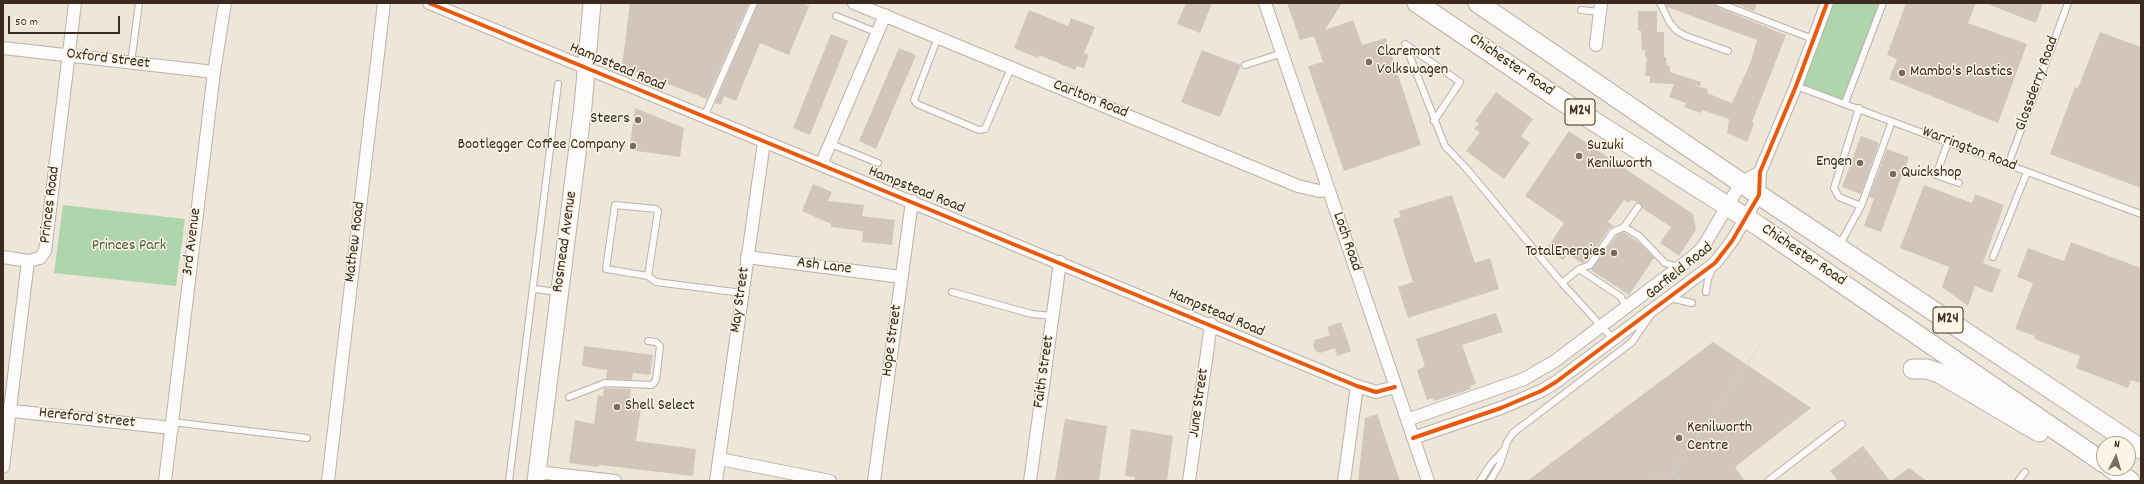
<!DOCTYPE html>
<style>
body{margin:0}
#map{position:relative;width:2144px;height:484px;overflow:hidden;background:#eee6d9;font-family:Dekko,sans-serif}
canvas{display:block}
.frame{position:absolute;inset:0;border:4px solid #3b2a1e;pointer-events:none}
.north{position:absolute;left:2096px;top:436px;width:40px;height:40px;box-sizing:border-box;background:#fcf5e5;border:1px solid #afa495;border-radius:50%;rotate:5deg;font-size:11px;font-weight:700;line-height:16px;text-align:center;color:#3b2a1e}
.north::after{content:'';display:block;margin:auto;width:14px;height:18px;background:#7a6c5f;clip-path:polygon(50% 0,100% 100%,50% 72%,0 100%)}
.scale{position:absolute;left:8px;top:16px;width:112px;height:18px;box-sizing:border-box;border:2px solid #3b2a1e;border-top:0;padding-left:5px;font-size:12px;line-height:14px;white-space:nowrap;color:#3b2a1e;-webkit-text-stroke:3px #fcf5e5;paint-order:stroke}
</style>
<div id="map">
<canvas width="2144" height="484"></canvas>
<div class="frame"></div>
<div class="north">N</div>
<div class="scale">50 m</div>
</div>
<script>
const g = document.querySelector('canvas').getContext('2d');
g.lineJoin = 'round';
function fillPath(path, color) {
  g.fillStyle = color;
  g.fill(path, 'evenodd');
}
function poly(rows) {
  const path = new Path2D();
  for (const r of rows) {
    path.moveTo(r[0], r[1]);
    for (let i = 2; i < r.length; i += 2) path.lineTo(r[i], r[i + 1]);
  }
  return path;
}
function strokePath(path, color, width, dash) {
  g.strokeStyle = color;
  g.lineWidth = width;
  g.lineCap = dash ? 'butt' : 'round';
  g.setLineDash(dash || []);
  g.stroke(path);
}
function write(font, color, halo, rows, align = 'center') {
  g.font = font + ' Dekko,sans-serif';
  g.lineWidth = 3;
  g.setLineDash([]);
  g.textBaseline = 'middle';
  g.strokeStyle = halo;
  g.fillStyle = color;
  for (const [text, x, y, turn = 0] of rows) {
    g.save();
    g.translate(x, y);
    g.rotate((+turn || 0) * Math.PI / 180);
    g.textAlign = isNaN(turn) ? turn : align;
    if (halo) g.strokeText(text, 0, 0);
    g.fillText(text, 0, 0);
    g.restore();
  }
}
fillPath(poly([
 [1827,3,1883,3,1845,103,1796,86],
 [63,205,185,219,176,286,54,273]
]), '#aed5ab');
fillPath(poly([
 [630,3,749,3,707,99,622,66],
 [758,3,801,3,809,6,789,55,760,43,736,101,724,96,721,105,715,103],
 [1186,3,1212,3,1200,33,1177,24],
 [1287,3,1342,3,1325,30,1353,20,1362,45,1386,38,1421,145,1344,171,1308,66,1323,62,1314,36,1300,40],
 [1665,3,1715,3,1717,7,1786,35,1752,122,1754,124,1747,142,1727,133,1729,119,1702,110,1701,113,1684,107,1686,103,1669,97,1674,84,1650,83,1650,76,1645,76,1647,57,1645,57,1645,50,1642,50,1641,31,1638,31,1638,11,1657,11,1657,32,1664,32,1664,57,1666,57,1667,66,1670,66,1670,72,1701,82,1700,86,1693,85,1708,89,1707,93,1732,103,1750,64,1757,40,1667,7],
 [1732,3,1757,3,1754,11],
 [1906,3,1976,3,1968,23,2027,44,1998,123,1889,79,1897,59,1887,55],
 [1985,3,2043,3,2036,23],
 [1029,10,1068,26,1071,18,1095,27,1084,53,1089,55,1084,68,1077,66,1075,70,1039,55,1038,58,1014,48],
 [2100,32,2141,47,2141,188,2050,154,2075,87,2078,88],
 [831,34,848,41,810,135,793,128],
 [899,48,916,55,876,149,859,141],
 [1202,50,1241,65,1220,117,1181,102],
 [1496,92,1533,119,1521,136,1530,143,1504,179,1466,151,1480,132,1474,129,1479,123,1475,121],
 [635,108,684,128,680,157,629,150],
 [1569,131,1693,214,1696,230,1679,256,1660,243,1671,227,1642,208,1640,203,1631,200,1629,203,1624,200,1608,222,1614,226,1609,229,1587,261,1582,263,1568,254,1563,260,1551,252,1547,248,1564,223,1525,196],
 [1861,136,1878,142,1878,146,1861,194,1842,187],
 [1887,149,1909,157,1881,232,1864,226,1874,199,1869,197],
 [813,184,832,192,828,201,864,205,862,216,895,220,892,245,862,242,863,231,831,227,831,224,802,211],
 [1924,185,1972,203,1975,194,2004,205,1983,263,2001,270,1992,293,1975,286,1968,306,1942,287,1949,267,1900,248],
 [1452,195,1475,263,1490,258,1499,289,1408,318,1398,287,1413,282,1393,219,1401,217,1399,211],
 [1623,232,1641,244,1654,258,1629,295,1591,270,1616,236],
 [2071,242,2141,268,2141,383,2131,380,2128,388,2076,368,2080,356,2034,339,2035,336,2015,329,2033,283,2017,277,2028,248,2064,261],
 [1496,313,1503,332,1462,345,1476,384,1470,386,1471,389,1434,401,1433,398,1427,400,1417,370,1425,366,1416,339],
 [1341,322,1351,351,1337,356,1335,348,1320,353,1315,351,1313,345,1315,340,1330,335,1327,327],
 [1713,342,1811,408,1735,467,1745,481,1527,481],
 [584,346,653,355,650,375,633,373,632,380,606,379,607,370,582,366],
 [604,388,631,389,630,400,642,401,636,441,696,449,693,476,617,467,599,465,598,467,569,463,575,420,594,424,598,395,603,396],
 [1377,414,1400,481,1358,481,1365,418],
 [1065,419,1107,426,1099,481,1055,481],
 [1131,429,1173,436,1167,481,1134,481,1135,477,1125,476],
 [1863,446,1890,481,1838,481,1830,471],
 [1909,468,1927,481,1891,481]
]), '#d2c6bc');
const service = poly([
 [1660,3,1670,23,1677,31,1686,36,1728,51],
 [1719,3,1813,39],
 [1581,10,1600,12],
 [836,16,878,33],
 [938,37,914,100,917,104,979,130,985,129,1011,68],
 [1405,44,1445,146,1466,168,1562,283,1613,339],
 [1405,44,1460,82,1434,121],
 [131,63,139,3],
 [1245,65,1283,53],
 [1796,86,2141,214],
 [1845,103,1883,3],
 [1859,108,1834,188,1839,197,1861,206],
 [704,117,754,3],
 [1948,142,1936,175,1959,183],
 [831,144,878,163],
 [2008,165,2068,3],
 [1624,227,1639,236,1665,263,1678,267],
 [1839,246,1861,206,1892,121],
 [1993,257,2027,172],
 [1579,269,1621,297,1626,307],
 [648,276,658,211,656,209,615,205,606,269,648,276,656,282,742,293],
 [1562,283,1579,269,1590,265,1613,232,1624,227,1638,207],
 [534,289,558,292],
 [952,292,1032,314,1053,316],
 [1706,292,1708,279,1713,267],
 [1670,298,1692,303],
 [569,397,605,383,652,385,656,380,660,346,656,342,648,341],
 [172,422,307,438],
 [509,481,558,84],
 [1480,481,1491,464,1503,451],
 [1490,481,1500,464,1507,442,1513,433,1632,342,1650,316],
 [1768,481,1842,424],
 [2018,481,2025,472]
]);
const minor = poly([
 [429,3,1357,386,1376,392,1395,387],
 [854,3,1298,186,1319,191,1328,190],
 [1265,3,1428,481],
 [1596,45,1601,3],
 [3,48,214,72],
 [821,165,885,15],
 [3,257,28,261,40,258,45,251,75,3],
 [747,257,901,277],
 [3,410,172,428],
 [1407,420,1524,379,1555,361,1695,255,1703,247,1741,183,1760,172],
 [1413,438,1501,408,1541,391,1556,382,1715,263,1732,241,1759,195,1760,172,1796,86,1827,3],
 [720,459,830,481],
 [3,467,28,261],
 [537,472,615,481],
 [165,481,214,72,225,3],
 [328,481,384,3],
 [716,481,764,142],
 [874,481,912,201],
 [1030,481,1060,262],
 [1189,481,1211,324],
 [1344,481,1357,386]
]);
const secondary = poly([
 [536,481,583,106,592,3]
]);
const primary = poly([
 [1417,3,1562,101,1760,227,2104,463],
 [1478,3,1759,195,2141,449],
 [1913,369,1927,369,1939,373,2039,432],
 [2111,468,2130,481]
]);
strokePath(service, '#b9b2a9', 8);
strokePath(minor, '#b9b2a9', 14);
strokePath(secondary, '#b9b2a9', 19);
strokePath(primary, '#b9b2a9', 21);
strokePath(poly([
 [1673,472,1680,481],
 [1648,481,1673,472,1761,344]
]), '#d6d3cf', 2.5, [1, 3]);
strokePath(service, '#fcfbf9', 6);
strokePath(minor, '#fcfbf9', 12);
strokePath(secondary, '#fcfbf9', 17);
strokePath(primary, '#fcfbf9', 19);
strokePath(poly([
 [429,3,1357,386,1376,392,1395,387],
 [1413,438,1501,408,1541,391,1556,382,1715,263,1732,241,1759,195,1760,172,1796,86,1827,3]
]), '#e8590c', 4);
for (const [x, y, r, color] of [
 [1369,62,4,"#7a6c5f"],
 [1902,73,4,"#7a6c5f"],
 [638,120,4,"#7a6c5f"],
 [633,146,4,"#7a6c5f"],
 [1579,156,4,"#7a6c5f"],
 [1860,163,4,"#7a6c5f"],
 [1893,174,4,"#7a6c5f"],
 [1614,253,4,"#7a6c5f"],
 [617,407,4,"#7a6c5f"],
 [1679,438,4,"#7a6c5f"]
]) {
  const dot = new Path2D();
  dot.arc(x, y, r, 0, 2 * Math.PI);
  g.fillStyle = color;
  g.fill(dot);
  strokePath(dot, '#fcf5e5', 1.5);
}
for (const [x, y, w] of [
 [1580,112,30],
 [1948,320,30]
]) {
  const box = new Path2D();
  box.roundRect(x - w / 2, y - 13, w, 26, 3);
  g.fillStyle = '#fcf5e5';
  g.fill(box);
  strokePath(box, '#3b2a1e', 1);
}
write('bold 15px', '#3b2a1e', null, [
 ["M24",1580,112],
 ["M24",1948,320]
]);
write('16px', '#3b2a1e', '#fcf5e5', [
 ["Claremont",1377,53],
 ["Volkswagen",1377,71],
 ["Mambo's Plastics",1910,73],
 ["Steers",630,120,"right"],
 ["Bootlegger Coffee Company",625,146,"right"],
 ["Suzuki",1587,147],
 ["Kenilworth",1587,165],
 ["Engen",1852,163,"right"],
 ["Quickshop",1901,174],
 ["TotalEnergies",1606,253,"right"],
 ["Shell Select",625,407],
 ["Kenilworth",1687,429],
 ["Centre",1687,447]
], 'left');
write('16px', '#3b2a1e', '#fcf5e5', [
 ["Oxford Street",108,60,7],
 ["Chichester Road",1511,66,34],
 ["Hampstead Road",617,68,23],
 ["Glossderry Road",2038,84,-70],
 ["Carlton Road",1090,100,22],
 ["Warrington Road",1969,150,21],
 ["Hampstead Road",916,191,22],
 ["Princes Road",51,205,-83],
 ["3rd Avenue",193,242,-83],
 ["Mathew Road",356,242,-83],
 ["Rosmead Avenue",566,242,-82],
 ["Loch Road",1346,242,71],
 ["Chichester Road",1803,256,34],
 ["Ash Lane",824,267,7],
 ["Garfield Road",1680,272,-39],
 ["May Street",741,300,-82],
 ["Hampstead Road",1216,314,23],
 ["Hope Street",893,341,-82],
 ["Faith Street",1045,372,-82],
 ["June Street",1200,403,-82],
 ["Hereford Street",87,419,6]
]);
write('16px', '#4e593d', '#fcf5e5', [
 ["Princes Park",129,247]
]);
</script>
